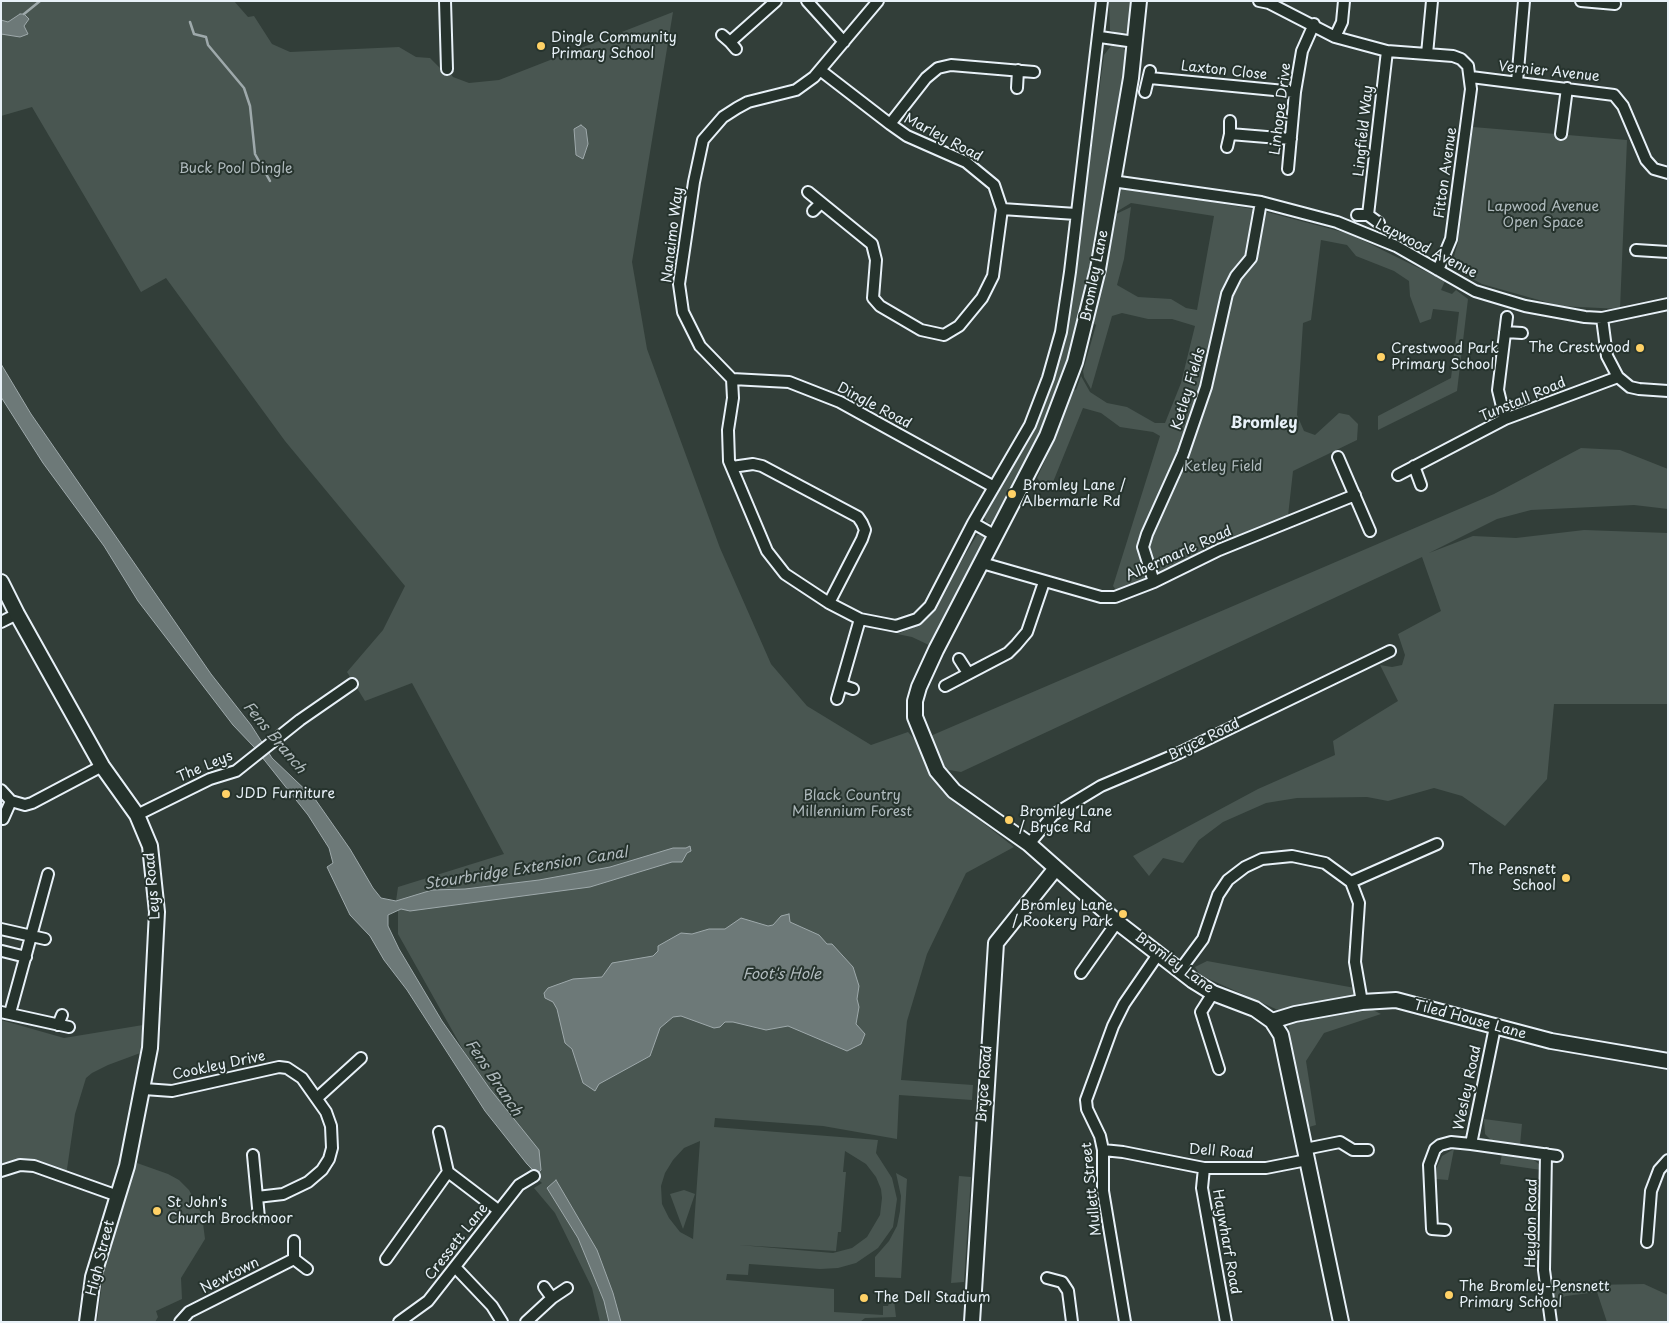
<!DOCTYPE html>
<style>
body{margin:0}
#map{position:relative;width:1669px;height:1323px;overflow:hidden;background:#323e39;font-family:"Playpen Sans",sans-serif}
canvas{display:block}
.frame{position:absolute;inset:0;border:2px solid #e8f1f8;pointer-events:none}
</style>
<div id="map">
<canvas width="1669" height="1323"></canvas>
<div class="frame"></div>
</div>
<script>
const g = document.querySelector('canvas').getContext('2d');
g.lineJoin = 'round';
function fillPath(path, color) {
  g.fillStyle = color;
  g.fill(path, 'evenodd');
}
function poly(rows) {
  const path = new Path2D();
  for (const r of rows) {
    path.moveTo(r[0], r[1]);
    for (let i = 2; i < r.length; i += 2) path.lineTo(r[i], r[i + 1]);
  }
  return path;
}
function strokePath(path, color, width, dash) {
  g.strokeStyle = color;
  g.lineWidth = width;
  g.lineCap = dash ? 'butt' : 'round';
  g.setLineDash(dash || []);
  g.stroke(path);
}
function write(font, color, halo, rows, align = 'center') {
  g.font = font + ' "Playpen Sans",sans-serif';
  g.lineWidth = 4;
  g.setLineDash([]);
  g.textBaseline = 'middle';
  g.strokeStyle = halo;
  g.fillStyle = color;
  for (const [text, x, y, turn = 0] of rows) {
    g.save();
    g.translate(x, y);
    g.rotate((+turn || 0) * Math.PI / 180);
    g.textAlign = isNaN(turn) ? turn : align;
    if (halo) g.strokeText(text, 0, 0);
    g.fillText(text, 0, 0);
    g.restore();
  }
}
fillPath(poly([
 [1,1,234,1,248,17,254,16,272,44,290,52,399,47,416,57,430,58,440,68,447,69,453,77,469,83,499,80,673,12,632,262,647,349,720,548,771,664,807,706,871,745,908,732,917,742,942,791,1014,847,966,873,927,954,907,1021,901,1080,973,1085,972,1100,899,1095,897,1139,823,1126,715,1118,714,1127,878,1140,876,1153,892,1178,897,1199,893,1227,878,1248,856,1263,838,1268,820,1269,749,1264,748,1275,727,1274,726,1280,834,1289,834,1312,883,1315,883,1306,888,1306,890,1300,894,1300,896,1317,865,1318,860,1322,600,1322,592,1288,555,1213,534,1188,542,1183,534,1176,398,934,398,900,396,901,398,887,504,854,412,683,365,701,347,672,383,630,405,586,285,441,166,278,141,292,32,107,1,116],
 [700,1141,693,1239,680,1232,669,1218,662,1204,661,1186,665,1173,673,1160,684,1148],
 [845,1151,866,1164,876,1177,881,1189,882,1198,880,1215,867,1237,852,1248,833,1253,739,1245,836,1251,838,1232,841,1232,846,1172,843,1172],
 [1109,1,1133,1,1128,32,1117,34,1110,30],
 [1111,46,1121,46,1128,53,1118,122,1086,297,1076,339,1046,426,995,523,987,523,984,517,1033,427,1055,375,1069,313,1104,55],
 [1473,127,1627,140,1620,309,1560,306,1482,284,1456,270,1453,260,1458,242],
 [1122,187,1259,210,1350,234,1445,281,1441,290,1452,294,1456,290,1468,299,1457,391,1378,430,1378,416,1451,378,1459,312,1433,309,1431,319,1420,323,1410,296,1409,281,1394,271,1356,256,1347,245,1321,240,1311,320,1303,323,1297,415,1304,431,1315,435,1339,413,1349,415,1358,424,1357,440,1293,471,1288,516,1117,591,1113,586,1160,436,1153,432,1120,427,1101,413,1083,408,1049,492,1037,478,1057,434,1056,429,1070,388,1076,390,1081,376,1090,392,1107,403,1127,407,1155,423,1165,423,1181,383,1195,326,1172,319,1148,319,1122,313,1112,316,1091,389,1084,377,1083,371,1096,325,1090,320,1116,214,1131,207,1124,259,1117,285,1138,297,1171,299,1186,308,1197,310,1214,216,1131,203,1116,212],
 [1581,448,1620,450,1668,469,1668,509,1634,505,1531,510,1497,519,1429,553,1473,536,1516,538,1584,530,1668,533,1668,704,1554,704,1547,779,1505,826,1462,796,1434,788,1388,801,1367,797,1297,798,1266,803,1223,822,1199,840,1183,863,1163,858,1149,876,1133,856,1258,789,1335,755,1333,741,1398,701,1380,665,1392,667,1402,665,1405,655,1398,634,1441,611,1422,557,961,772,943,769,928,737,1494,494],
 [977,535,983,535,986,541,931,646,912,637,897,634,912,628,931,612],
 [1207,961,1355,988,1356,998,1278,1010,1200,975,1195,967],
 [1369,1008,1381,1014,1324,1033,1306,1061,1316,1125,1309,1127,1290,1049,1289,1023],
 [1,1020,64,1038,143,1025,143,1052,108,1065,92,1073,86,1078,75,1114,66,1176,17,1162,1,1164],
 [1484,1119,1522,1124,1520,1145,1491,1140,1485,1134],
 [1454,1149,1448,1180,1436,1179,1437,1167,1442,1156],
 [1502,1154,1534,1160,1540,1165,1541,1170,1500,1164],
 [137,1163,168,1174,179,1180,189,1190,202,1215,205,1239,181,1278,182,1299,156,1311,158,1317,155,1322,97,1322,104,1268],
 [896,1173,907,1179,901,1278,875,1277,875,1257,889,1241,897,1226,900,1211,901,1196],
 [959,1176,971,1177,964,1282,951,1283],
 [684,1190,695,1194,683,1229,670,1194],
 [1552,1281,1590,1285,1644,1284,1668,1295,1668,1322,1607,1322,1597,1292,1566,1296,1551,1302]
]), '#495651');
const water = poly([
 [20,14,24,14,29,19,24,26,28,34,20,37,1,34,1,20,8,22,20,14],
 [581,125,586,129,588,144,583,159,576,155,574,129,581,125],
 [1,364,31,414,211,674,251,725,272,758,315,799,350,849,373,888,381,898,396,901,432,890,465,889,539,880,610,867,673,848,686,848,690,846,691,851,687,853,682,862,672,862,590,887,410,911,401,909,388,915,388,926,399,949,442,1021,490,1089,539,1150,541,1170,539,1172,536,1173,527,1164,485,1111,407,990,384,960,370,936,350,915,327,867,333,863,329,848,308,815,254,747,233,725,138,601,104,546,43,463,1,397,1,364],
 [789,914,790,922,819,935,827,944,832,944,853,967,859,986,857,999,859,1007,856,1024,865,1034,861,1044,847,1051,788,1026,766,1030,733,1022,725,1022,720,1027,714,1028,681,1016,673,1017,660,1028,650,1056,599,1084,595,1091,583,1083,572,1049,565,1043,557,1009,553,1002,545,998,544,993,548,988,573,979,602,977,612,963,653,956,658,951,658,946,681,933,692,934,709,929,725,929,741,918,768,926,773,925,781,916,789,914],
 [556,1180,597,1250,613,1293,621,1322,609,1322,604,1301,578,1238,547,1188,556,1180]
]);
fillPath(water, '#6d7978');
strokePath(water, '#9ea9ab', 1);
strokePath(poly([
 [24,14,40,1],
 [190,22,194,34,206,37,208,45,244,88,250,106,255,154,270,181]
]), '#9ea9ab', 2.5);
const street = poly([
 [445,1,447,69],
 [807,1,844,42],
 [878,1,814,77,796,90,748,102,737,108,723,117,703,140,694,182,679,284,683,312,700,346,732,379,733,398,728,430,729,461,767,551,785,574,829,603,860,619,896,626,917,619,930,606,973,523,1030,425,1048,378,1061,332,1070,272,1102,1],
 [1259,1,1269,3,1335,37,1387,51,1453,56,1461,59,1468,66,1471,89,1451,239,1438,270],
 [1581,1,1615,4],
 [722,35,730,42],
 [1100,37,1135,42],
 [1335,37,1342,22,1344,1],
 [736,49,730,42,776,1],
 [1427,54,1432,1],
 [1471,77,1614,95,1623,106,1646,160,1654,169,1668,173],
 [1150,78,1295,92],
 [1517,82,1524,1],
 [1017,88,1018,70],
 [1145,92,1150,71],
 [890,124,926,78,938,68,951,65,1034,72],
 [1230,134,1291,139],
 [1561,134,1567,88],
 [1227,147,1230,134,1230,121],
 [1288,169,1295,92,1302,51,1314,24],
 [1112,181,1261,202,1337,222,1396,246,1475,291,1525,306,1585,317,1602,318,1668,304],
 [808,192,872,244,876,260,873,298,880,306,921,330,944,335,959,326,982,298,993,276,1002,209,994,185,966,162,907,136,890,124,820,70],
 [1002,209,1076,214],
 [813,211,821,203],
 [1357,215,1368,215,1379,223],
 [1368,215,1387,51],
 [1636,250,1668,252],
 [1602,318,1607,356,1618,377,1630,387,1639,389,1668,391],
 [1505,332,1522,333],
 [732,379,789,382,840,402,994,487],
 [1505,419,1498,390,1507,317],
 [1338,457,1370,531],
 [1414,466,1421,485],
 [732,467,753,464,762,466,858,517,862,523,865,530,862,539,829,603],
 [1398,475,1505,419,1618,377],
 [973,523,996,536],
 [982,563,1101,597,1115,597,1154,582,1219,550,1355,495],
 [1154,582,1143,547,1147,534,1183,454,1206,387,1227,294,1236,276,1251,258,1261,202],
 [1,622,17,614],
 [959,659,968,673],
 [841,685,853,689],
 [945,686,1008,653,1016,645,1027,632,1044,582],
 [837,699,860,619],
 [1,790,11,801,25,805,32,803,102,766],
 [137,815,210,779,236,771,300,720,352,684],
 [3,819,11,801],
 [1029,844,1053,815,1101,786,1179,753,1390,651],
 [1351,882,1437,844],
 [1,929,45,939],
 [2,951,26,957],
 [1180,970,1203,939,1218,895,1228,880,1245,867,1262,859,1292,856,1325,863,1351,882,1359,903,1355,962,1362,1002],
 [1081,973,1117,922],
 [1213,993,1201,1012,1219,1069],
 [1,1012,69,1027],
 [10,1013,48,874],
 [58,1025,62,1015],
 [144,1089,172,1091,279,1067,287,1068,302,1078,326,1112,331,1126,332,1148,329,1159,322,1170,308,1182,283,1194,257,1197],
 [317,1098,361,1058],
 [439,1132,448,1172,498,1210],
 [1471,1144,1557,1156],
 [1305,1149,1340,1142,1353,1150,1368,1150],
 [1103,1150,1123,1152,1204,1168,1266,1168,1307,1160],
 [1546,1154,1544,1270,1551,1322],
 [253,1155,259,1218],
 [1204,1168,1202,1188,1226,1322],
 [1,1171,20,1165,34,1166,118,1196],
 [1445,1230,1432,1229,1429,1165,1435,1149,1440,1145,1451,1142,1471,1144,1495,1027],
 [294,1241,294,1259,307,1269],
 [1647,1242,1651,1191,1659,1170,1668,1160],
 [386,1259,448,1172],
 [455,1267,492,1306,502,1322],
 [1047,1278,1062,1282,1068,1291,1072,1322],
 [552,1298,567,1288],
 [180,1322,189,1312,294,1259],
 [399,1322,428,1301,519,1185,534,1176],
 [526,1322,552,1298,544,1287],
 [1125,1322,1103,1191,1103,1150,1100,1136,1087,1109,1086,1100,1113,1026,1124,1004,1159,953]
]);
const secondary = poly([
 [1139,1,1131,78,1098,269,1075,362,1047,436,936,650,919,687,915,701,915,717,937,771,954,791,1029,844,1117,922,1192,980,1213,993,1255,1009,1272,1021,1281,1035,1341,1322],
 [1,582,17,614,102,766,137,815,150,846,157,912,150,1048,127,1166,93,1277,87,1322],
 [1272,1021,1295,1014,1362,1002,1396,1000,1551,1041,1668,1061],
 [972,1322,996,943,1056,868]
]);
strokePath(street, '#e8f1f8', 14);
strokePath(secondary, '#e8f1f8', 18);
strokePath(street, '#26332d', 10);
strokePath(secondary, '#26332d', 14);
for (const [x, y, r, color] of [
 [541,46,5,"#ffd166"],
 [1640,348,5,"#ffd166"],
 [1381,357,5,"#ffd166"],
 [1012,494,5,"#ffd166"],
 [226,794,5,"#ffd166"],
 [1009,820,5,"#ffd166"],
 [1566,878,5,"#ffd166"],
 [1123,914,5,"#ffd166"],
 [157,1211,5,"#ffd166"],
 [1449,1295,5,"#ffd166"],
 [864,1298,5,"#ffd166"]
]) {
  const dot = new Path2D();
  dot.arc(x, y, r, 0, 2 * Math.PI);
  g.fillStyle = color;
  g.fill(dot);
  strokePath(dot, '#26332d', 2);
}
write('14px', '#e8f1f8', '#26332d', [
 ["Dingle Community",551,38],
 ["Primary School",551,54],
 ["The Crestwood",1630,348,"right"],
 ["Crestwood Park",1391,349],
 ["Primary School",1391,365],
 ["Bromley Lane /",1022,486],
 ["Albermarle Rd",1022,502],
 ["JDD Furniture",236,794],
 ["Bromley Lane",1019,812],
 ["/ Bryce Rd",1019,828],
 ["The Pensnett",1556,870,"right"],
 ["School",1556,886,"right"],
 ["Bromley Lane",1113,906,"right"],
 ["/ Rookery Park",1113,922,"right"],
 ["St John's",167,1203],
 ["Church Brockmoor",167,1219],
 ["The Bromley-Pensnett",1459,1287],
 ["Primary School",1459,1303],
 ["The Dell Stadium",874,1298]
], 'left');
write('14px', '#e8f1f8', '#26332d', [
 ["Laxton Close",1224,71,6],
 ["Vernier Avenue",1549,72,6],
 ["Linhope Drive",1281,109,-83],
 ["Lingfield Way",1364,131,-84],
 ["Marley Road",943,138,28],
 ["Fitton Avenue",1446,173,-82],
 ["Nanaimo Way",673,235,-83],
 ["Lapwood Avenue",1426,249,27],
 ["Bromley Lane",1095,276,-79],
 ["Ketley Fields",1189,389,-73],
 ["Tunstall Road",1523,400,-23],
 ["Dingle Road",874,406,28],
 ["Albermarle Road",1179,554,-24],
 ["Bryce Road",1204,740,-26],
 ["The Leys",205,767,-23],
 ["Leys Road",153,886,-95],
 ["Bromley Lane",1174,963,36],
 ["Tiled House Lane",1470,1020,15],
 ["Cookley Drive",219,1066,-12],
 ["Bryce Road",985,1084,-86],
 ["Wesley Road",1468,1088,-78],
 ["Dell Road",1221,1152,4],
 ["Mullett Street",1092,1189,-96],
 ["Heydon Road",1532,1223,-89],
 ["Cressett Lane",457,1242,-52],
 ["Haywharf Road",1226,1242,80],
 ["High Street",101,1258,-76],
 ["Newtown",230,1276,-27]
]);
write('14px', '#b0bbbe', '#26332d', [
 ["Buck Pool Dingle",236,169],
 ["Lapwood Avenue",1543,207],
 ["Open Space",1543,223],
 ["Ketley Field",1223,467],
 ["Black Country",852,796],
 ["Millennium Forest",852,812]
]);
write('italic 15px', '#b1bbbe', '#26332d', [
 ["Fens Branch",274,738,50],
 ["Stourbridge Extension Canal",526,869,-9],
 ["Foot's Hole",782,975],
 ["Fens Branch",493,1078,56]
]);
write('bold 16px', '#e8f1f8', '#26332d', [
 ["Bromley",1264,424]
]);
</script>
